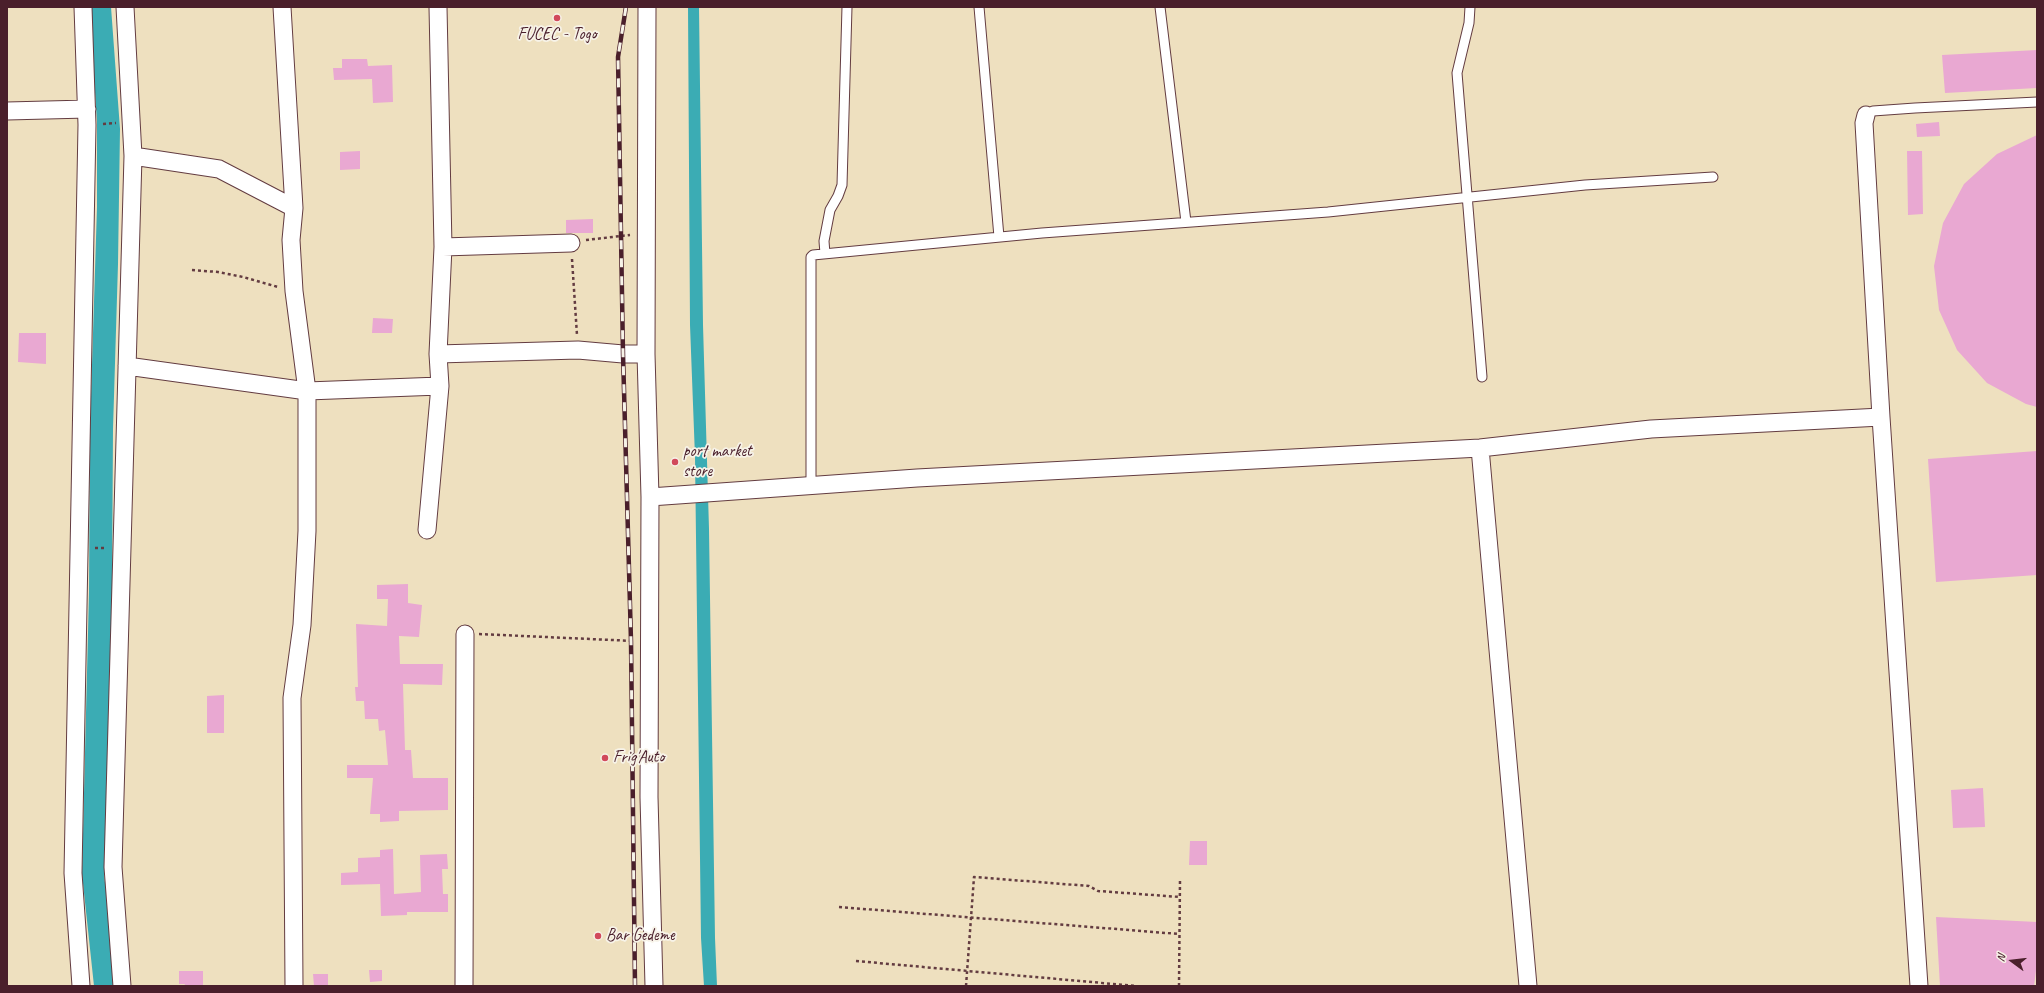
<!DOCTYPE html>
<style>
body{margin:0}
#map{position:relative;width:2044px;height:993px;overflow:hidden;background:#eee0bf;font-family:Caveat,sans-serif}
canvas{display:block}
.frame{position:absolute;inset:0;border:8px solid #4a1f2b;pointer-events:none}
.north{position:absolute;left:1992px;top:941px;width:40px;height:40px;-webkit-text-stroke:3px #f7f3e8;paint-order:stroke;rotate:285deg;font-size:11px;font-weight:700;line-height:16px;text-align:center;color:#4a1f2b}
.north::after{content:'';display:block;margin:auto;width:14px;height:18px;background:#4a1f2b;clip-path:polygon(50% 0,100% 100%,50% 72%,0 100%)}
</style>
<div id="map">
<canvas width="2044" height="993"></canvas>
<div class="frame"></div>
<div class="north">N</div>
</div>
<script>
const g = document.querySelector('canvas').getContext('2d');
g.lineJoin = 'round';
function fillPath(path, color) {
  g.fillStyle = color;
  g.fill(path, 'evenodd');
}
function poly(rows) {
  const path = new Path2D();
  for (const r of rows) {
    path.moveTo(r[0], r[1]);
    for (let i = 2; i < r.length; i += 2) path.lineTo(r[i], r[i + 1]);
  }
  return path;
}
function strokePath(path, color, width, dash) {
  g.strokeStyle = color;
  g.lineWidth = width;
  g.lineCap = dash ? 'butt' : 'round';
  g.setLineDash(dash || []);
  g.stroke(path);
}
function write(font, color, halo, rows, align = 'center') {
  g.font = font + ' Caveat,sans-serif';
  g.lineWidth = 3.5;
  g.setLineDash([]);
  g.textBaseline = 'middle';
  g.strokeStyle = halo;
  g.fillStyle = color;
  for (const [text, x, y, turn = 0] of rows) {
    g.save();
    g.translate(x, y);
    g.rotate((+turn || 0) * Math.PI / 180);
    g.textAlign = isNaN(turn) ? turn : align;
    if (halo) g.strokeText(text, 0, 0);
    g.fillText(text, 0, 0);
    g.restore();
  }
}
fillPath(poly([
 [89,7,111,7,120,129,118,264,113,429,112,594,104,875,118,986,94,986,82,874,89,592,90,428,97,207,97,121],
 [688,7,699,7,703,325,709,529,715,938,717,986,704,986,701,938,695,457,690,325]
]), '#3bacb4');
fillPath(poly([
 [2037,50,2037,88,1945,93,1942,55],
 [342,59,367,59,368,66,392,65,393,102,373,103,372,79,334,80,333,68,342,68],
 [1939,122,1940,136,1917,137,1916,124],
 [2037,135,2037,407,2026,404,1987,383,1957,350,1939,310,1934,266,1943,223,1964,184,1997,154],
 [360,151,360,169,340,170,340,152],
 [1907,151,1922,151,1923,214,1908,215],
 [593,219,593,233,566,233,566,220],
 [373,318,393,319,392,333,372,333],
 [19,333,46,333,46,364,18,362],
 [2037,451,2037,575,1936,582,1928,459],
 [408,584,408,603,422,605,419,637,399,636,400,664,443,664,442,685,403,684,405,750,411,750,413,778,448,778,448,810,399,811,399,821,380,822,380,814,370,814,373,778,347,778,347,765,388,765,385,730,379,731,378,719,365,719,364,701,356,701,355,687,358,687,356,624,387,626,388,599,377,599,377,585],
 [224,695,224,733,207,733,207,696],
 [1983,788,1985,827,1953,828,1951,790],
 [1190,841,1207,841,1207,865,1189,865],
 [393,849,394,894,421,892,420,855,447,854,448,869,442,869,443,894,448,894,448,912,407,912,407,915,381,916,380,884,341,885,341,873,358,872,358,858,380,857,380,850],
 [1936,917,2037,922,2037,963,2034,986,1940,986],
 [369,970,382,970,382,981,370,982],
 [179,971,203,971,203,986,184,986,185,984,179,984],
 [313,974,328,974,328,986,314,986]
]), '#e9a8d2');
const lane = poly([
 [979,7,999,237],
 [1160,7,1186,222],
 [1470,7,1469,23,1457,73,1482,377],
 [1866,115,1873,111,1915,108,2037,102],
 [825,254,824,241,830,210,838,196,842,185,847,7],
 [811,485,811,257,813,255,1042,233,1328,212,1585,185,1713,177]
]);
const street = poly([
 [282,7,294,208,291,240,294,291,307,391,307,531,302,625,292,698,294,986],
 [647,7,646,354,650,497,649,797,654,986],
 [7,111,87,109],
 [1866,115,1864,123,1881,417,1919,986],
 [133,156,219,169,294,208],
 [443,247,571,243],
 [438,354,578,350,623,354,646,354],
 [127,366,307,391,440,386],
 [1480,448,1528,986],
 [650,497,917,478,1480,448,1651,429,1881,417],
 [427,530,440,386,438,354,443,247,438,7],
 [81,986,73,873,87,125,83,7],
 [122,986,113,867,133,156,125,7],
 [464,986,465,634]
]);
strokePath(lane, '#633c41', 11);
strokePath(street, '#633c41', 19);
strokePath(poly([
 [103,124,116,123],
 [586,240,630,235],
 [572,259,577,335],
 [192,270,218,272,243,277,278,287],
 [95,548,106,548],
 [479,634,634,641],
 [839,907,1179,934],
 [856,961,1136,986],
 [966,986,974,877,1089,886,1098,891,1180,897],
 [1179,986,1180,880]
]), '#633c41', 2.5, [3, 3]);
strokePath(lane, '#fff', 9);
strokePath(street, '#fff', 17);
const rail = poly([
 [626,7,618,57,623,354,631,641,635,986]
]);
strokePath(rail, '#4a1f2b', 4.5);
strokePath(rail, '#f7f3e8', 3, [9]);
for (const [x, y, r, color] of [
 [557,18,4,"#d1495b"],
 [675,462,4,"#d1495b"],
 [605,758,4,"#d1495b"],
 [598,936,4,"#d1495b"]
]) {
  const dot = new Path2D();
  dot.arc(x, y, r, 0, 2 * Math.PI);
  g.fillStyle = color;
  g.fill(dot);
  strokePath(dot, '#f7f3e8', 1.5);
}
write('17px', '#4a1f2b', '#f7f3e8', [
 ["FUCEC - Togo",557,35,"center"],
 ["port market",683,452],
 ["store",683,472],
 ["Frig'Auto",613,758],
 ["Bar Gedeme",606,936]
], 'left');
</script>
